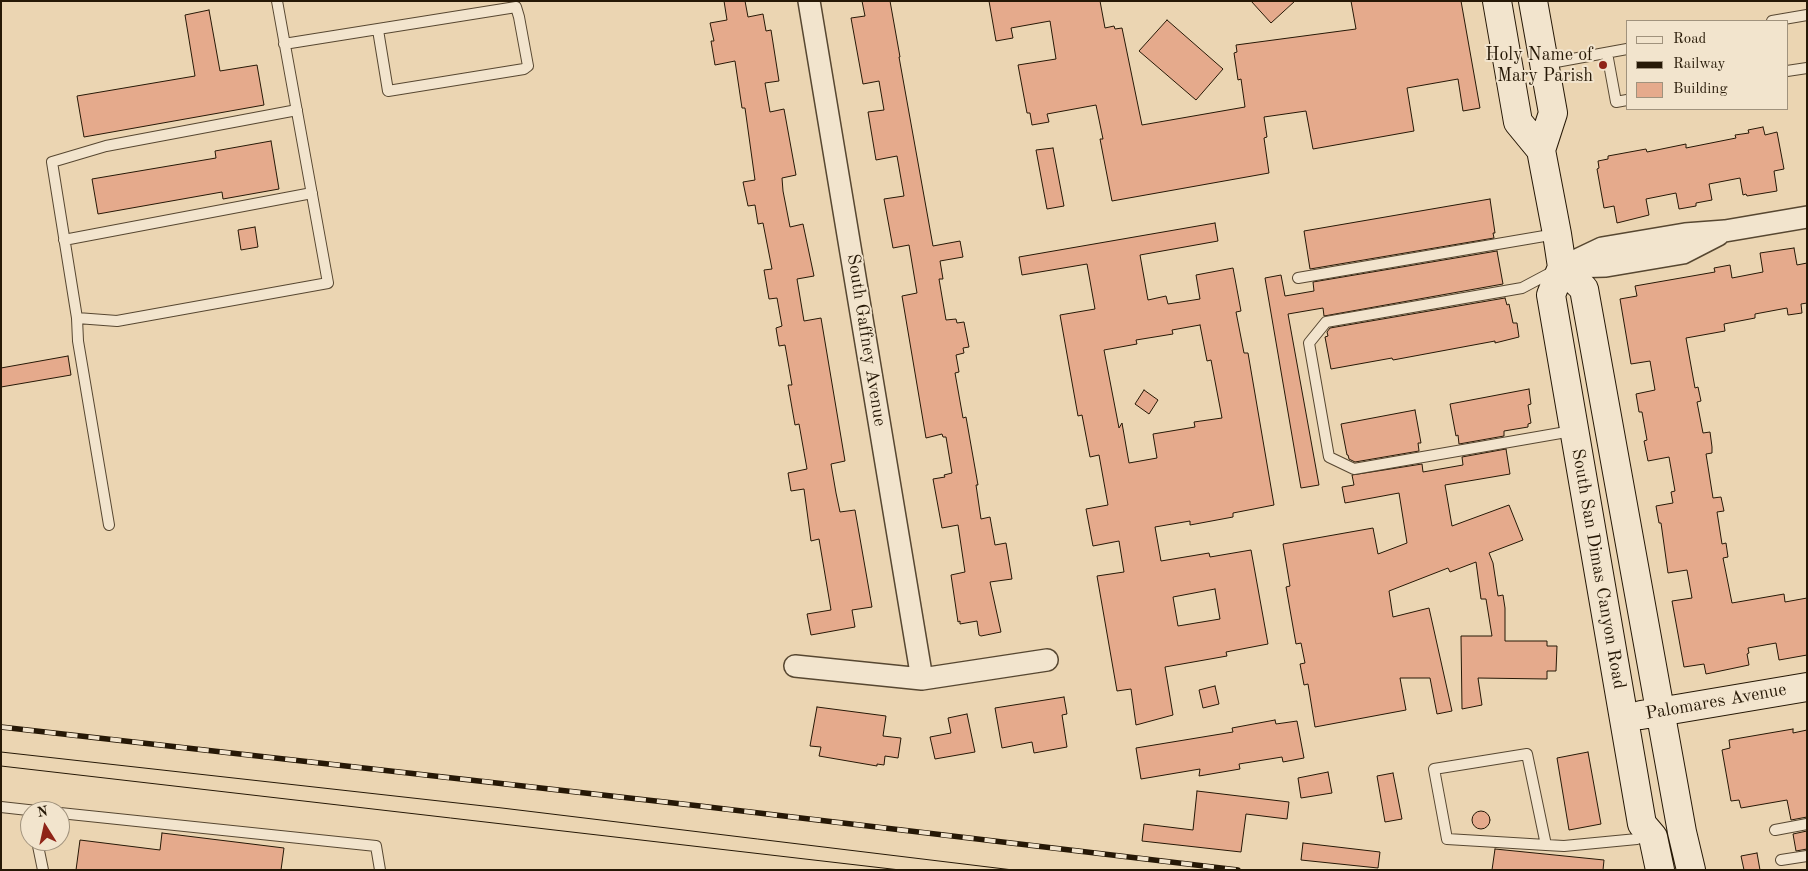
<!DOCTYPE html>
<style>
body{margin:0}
#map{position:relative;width:1808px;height:871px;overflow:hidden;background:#ebd5b2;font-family:"Old Standard TT",serif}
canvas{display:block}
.frame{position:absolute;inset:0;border:2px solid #261806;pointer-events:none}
.legend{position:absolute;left:1626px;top:20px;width:162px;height:90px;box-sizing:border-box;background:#f2e4cd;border:1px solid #a0927d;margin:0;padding:6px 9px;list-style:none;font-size:15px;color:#261806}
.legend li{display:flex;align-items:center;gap:10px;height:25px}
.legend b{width:25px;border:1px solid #a0927d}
.north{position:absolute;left:20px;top:801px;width:50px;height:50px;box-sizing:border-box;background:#f2e4cd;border:1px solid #a0927d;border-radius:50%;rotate:350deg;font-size:14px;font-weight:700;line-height:20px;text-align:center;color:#261806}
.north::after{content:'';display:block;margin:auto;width:18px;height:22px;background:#8f2418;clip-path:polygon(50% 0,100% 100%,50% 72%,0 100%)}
</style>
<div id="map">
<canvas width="1808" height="871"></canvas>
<div class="frame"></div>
<ul class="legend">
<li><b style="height:6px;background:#f2e4cd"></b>Road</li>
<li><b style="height:6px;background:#261806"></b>Railway</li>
<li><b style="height:14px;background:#e5aa8c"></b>Building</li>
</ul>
<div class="north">N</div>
</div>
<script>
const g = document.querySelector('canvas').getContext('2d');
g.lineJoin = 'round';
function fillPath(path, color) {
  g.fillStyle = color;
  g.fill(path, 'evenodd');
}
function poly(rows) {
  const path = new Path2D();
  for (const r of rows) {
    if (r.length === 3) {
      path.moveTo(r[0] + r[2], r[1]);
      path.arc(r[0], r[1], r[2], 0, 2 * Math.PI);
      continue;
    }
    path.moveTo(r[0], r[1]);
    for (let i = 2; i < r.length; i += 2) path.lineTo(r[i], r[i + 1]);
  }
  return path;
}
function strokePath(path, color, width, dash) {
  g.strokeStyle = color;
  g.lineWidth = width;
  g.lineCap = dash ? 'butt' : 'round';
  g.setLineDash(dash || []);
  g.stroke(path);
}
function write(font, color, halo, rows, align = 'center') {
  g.font = font + ' "Old Standard TT",serif';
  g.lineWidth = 4;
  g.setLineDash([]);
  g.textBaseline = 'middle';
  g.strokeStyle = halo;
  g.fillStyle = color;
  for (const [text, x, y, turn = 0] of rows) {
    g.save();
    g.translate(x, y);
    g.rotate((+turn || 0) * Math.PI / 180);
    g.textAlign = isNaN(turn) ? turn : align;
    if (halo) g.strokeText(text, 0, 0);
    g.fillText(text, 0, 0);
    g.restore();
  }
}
const building = poly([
 [724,1,745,1,748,17,763,14,766,31,771,30,779,81,765,83,770,112,784,109,796,175,782,178,783,191,790,227,803,224,814,276,797,279,804,321,821,318,845,461,831,464,836,493,840,512,855,510,872,607,852,610,855,627,811,635,807,614,831,610,819,539,811,541,804,489,791,491,788,473,807,469,799,424,795,425,788,385,792,385,785,345,779,346,776,328,782,326,777,298,769,299,764,270,772,269,763,223,758,224,755,205,748,206,743,182,755,180,745,108,742,108,735,61,715,65,711,41,714,41,710,23,727,20,724,1],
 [862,1,890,1,900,57,899,57,933,246,960,241,963,257,940,261,943,279,939,279,946,320,956,319,957,323,964,322,969,347,963,348,964,353,956,355,959,372,955,373,963,418,966,417,978,485,976,485,981,519,990,517,995,545,1006,543,1012,579,990,582,1001,632,981,636,979,635,977,621,960,624,960,621,958,622,951,575,965,572,958,525,942,528,933,479,945,477,944,475,952,473,946,437,943,437,942,434,926,438,902,296,917,293,909,245,893,248,884,199,904,196,897,156,876,160,868,112,884,110,879,81,863,84,851,18,865,16,862,1],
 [989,1,1100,1,1105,28,1114,26,1115,29,1122,28,1142,125,1245,107,1241,79,1238,80,1234,53,1237,52,1236,45,1356,29,1351,1,1461,1,1480,108,1463,111,1458,79,1407,88,1414,131,1313,149,1306,111,1264,117,1267,137,1264,138,1269,173,1112,201,1100,139,1103,139,1096,105,1047,114,1049,122,1032,125,1030,113,1027,113,1018,65,1056,59,1050,21,1011,28,1013,38,996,41,989,1],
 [1251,1,1295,1,1271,23,1251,1],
 [209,10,220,71,257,65,264,105,84,137,77,96,195,76,185,15,209,10],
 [1167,20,1223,69,1196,100,1139,51,1167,20],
 [1763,127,1765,135,1777,132,1784,169,1774,171,1777,191,1747,196,1746,194,1743,195,1740,178,1709,184,1712,200,1696,203,1696,206,1679,209,1676,193,1646,199,1649,215,1617,223,1614,206,1604,208,1597,169,1599,168,1598,161,1608,159,1608,156,1646,149,1647,152,1686,144,1686,148,1736,138,1735,135,1749,133,1748,130,1763,127],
 [271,141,279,189,223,199,222,192,98,214,92,179,216,158,215,151,271,141],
 [1053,148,1064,206,1047,209,1036,150,1053,148],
 [1490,199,1495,233,1493,233,1494,238,1310,269,1304,231,1490,199],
 [1215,223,1218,241,1140,255,1148,300,1166,296,1168,304,1200,299,1196,275,1233,268,1241,311,1236,312,1244,353,1248,353,1274,505,1233,513,1233,517,1190,525,1190,521,1155,527,1161,561,1209,553,1210,557,1251,550,1268,644,1226,652,1227,656,1165,667,1173,715,1136,725,1131,689,1117,691,1097,576,1124,572,1119,541,1093,546,1086,509,1108,505,1099,455,1090,457,1082,415,1078,416,1060,315,1095,309,1087,264,1022,275,1019,257,1215,223],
 [1200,325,1207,361,1211,360,1222,418,1194,422,1195,427,1153,434,1157,458,1129,463,1122,423,1119,428,1104,350,1137,344,1136,340,1173,334,1172,330,1200,325],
 [1215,589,1220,619,1178,626,1173,597,1215,589],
 [255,227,258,247,241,250,238,230,255,227],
 [1794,248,1797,265,1807,263,1807,303,1801,304,1802,313,1788,315,1787,308,1755,314,1755,318,1724,324,1725,331,1686,338,1695,388,1698,387,1701,401,1697,402,1703,433,1710,432,1712,447,1712,453,1706,454,1713,498,1721,497,1724,511,1717,512,1722,544,1726,543,1728,557,1723,558,1732,603,1784,594,1785,602,1807,598,1807,655,1779,660,1776,643,1748,648,1749,653,1747,654,1749,665,1706,674,1704,664,1684,667,1672,601,1692,598,1687,570,1668,573,1661,523,1659,523,1656,506,1673,503,1671,492,1675,491,1669,457,1648,461,1644,441,1647,440,1642,412,1639,412,1636,394,1655,390,1650,361,1631,364,1620,299,1637,296,1635,286,1715,272,1714,268,1730,265,1732,278,1763,272,1760,253,1794,248],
 [1497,251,1503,284,1324,316,1323,308,1288,314,1319,485,1301,488,1265,278,1281,275,1285,296,1314,291,1313,282,1497,251],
 [1505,298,1507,305,1509,304,1513,323,1517,323,1519,337,1495,343,1495,341,1393,360,1392,358,1331,369,1325,337,1328,336,1327,332,1330,328,1505,298],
 [68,356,71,375,1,387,1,368,68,356],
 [1529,389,1531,404,1528,405,1531,423,1528,424,1528,427,1504,431,1504,436,1459,444,1458,435,1456,436,1450,404,1529,389],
 [1144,390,1158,400,1149,414,1135,404,1144,390],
 [1415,410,1421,443,1418,443,1419,451,1355,462,1349,459,1348,455,1347,455,1341,424,1415,410],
 [1506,449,1510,474,1445,485,1452,526,1509,505,1523,540,1489,553,1493,563,1498,596,1503,595,1505,608,1505,641,1547,641,1547,646,1557,646,1556,671,1547,671,1547,679,1478,678,1482,705,1462,709,1461,636,1492,636,1486,599,1481,599,1476,562,1450,572,1448,568,1389,591,1393,617,1429,608,1452,711,1437,714,1430,678,1400,678,1406,710,1315,727,1308,684,1304,685,1300,664,1305,663,1301,643,1296,644,1286,587,1290,586,1283,544,1373,528,1378,554,1407,543,1399,493,1345,503,1342,487,1354,485,1352,475,1422,464,1423,472,1463,465,1462,457,1506,449],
 [1215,686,1219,704,1203,708,1199,690,1215,686],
 [1064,697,1067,714,1062,715,1067,747,1034,753,1032,742,1002,748,995,708,1064,697],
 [817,707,886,716,883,736,901,738,898,758,885,756,884,765,877,764,877,766,819,756,821,747,810,746,817,707],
 [967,714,975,752,935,759,930,737,951,733,948,718,967,714],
 [1275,720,1276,724,1297,721,1304,758,1283,762,1282,757,1239,764,1240,769,1199,776,1200,769,1141,779,1136,748,1233,732,1232,728,1275,720],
 [1793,729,1793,733,1807,730,1807,817,1791,820,1787,800,1741,808,1739,800,1731,801,1722,750,1730,748,1729,740,1793,729],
 [1588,752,1601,824,1569,830,1557,758,1588,752],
 [1328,772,1332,793,1301,798,1298,778,1328,772],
 [1393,773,1402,819,1385,822,1377,776,1393,773],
 [1197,791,1289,802,1287,819,1246,814,1241,852,1142,841,1144,824,1193,830,1197,791],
 [1481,820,9],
 [1807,831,1807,849,1796,851,1793,834,1807,831],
 [162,833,284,848,281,870,76,870,80,840,160,850,162,833],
 [1303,843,1380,852,1378,868,1301,860,1303,843],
 [1495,849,1604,860,1603,870,1492,870,1495,849],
 [1757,853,1760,870,1744,870,1741,856,1757,853]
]);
fillPath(building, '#e5aa8c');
strokePath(building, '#261806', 1);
const lane = poly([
 [1772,21,1807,15],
 [284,44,516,7,519,17,528,66,524,69,388,91,378,30],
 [1607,53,1616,102,1627,100],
 [1545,64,1627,49],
 [1787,71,1807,68],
 [64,240,312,193],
 [1554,271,1522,288,1326,322,1309,343,1329,457,1354,469,1572,431],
 [1298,278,1556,234],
 [77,318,52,162,106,146,297,110],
 [109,525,78,341,77,318,117,321,328,283,277,1],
 [1,807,37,811],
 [60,813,376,846,380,870],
 [1775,830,1807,824],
 [37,841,43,870],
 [1546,845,1527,754,1434,769,1447,839,1546,845,1564,846,1637,839],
 [1781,860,1807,856]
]);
const street = poly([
 [809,1,922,679],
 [1562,267,1602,248,1685,234,1725,231,1807,217],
 [1569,267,1606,266,1683,253,1718,235],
 [795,666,922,679,1047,660]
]);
const secondary = poly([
 [1497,1,1518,122,1541,150,1557,234,1562,267,1551,295,1642,824,1653,837,1660,870],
 [1533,1,1553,113,1541,150],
 [1562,267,1584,289,1682,832,1691,870],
 [1641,715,1807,687]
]);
strokePath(lane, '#574731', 12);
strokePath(street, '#574731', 24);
strokePath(secondary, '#261806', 30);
strokePath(lane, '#f2e4cd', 10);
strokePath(street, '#f2e4cd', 21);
strokePath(secondary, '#f2e4cd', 28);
strokePath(poly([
 [1,752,502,808,1013,870],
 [1,766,900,870]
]), '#261806', 1);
const rail = poly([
 [1,727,700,806,1238,870]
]);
strokePath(rail, '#261806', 5.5);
strokePath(rail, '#f2e4cd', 4, [11]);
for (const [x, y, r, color] of [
 [1603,65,5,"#8f2418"]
]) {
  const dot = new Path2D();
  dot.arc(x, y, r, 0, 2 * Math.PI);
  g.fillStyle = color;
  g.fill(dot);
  strokePath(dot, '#f2e4cd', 2);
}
write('18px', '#261806', '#f2e4cd', [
 ["Holy Name of",1593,55],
 ["Mary Parish",1593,76]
], 'right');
write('18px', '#261806', '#f2e4cd', [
 ["South Gaffney Avenue",866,340,81],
 ["South San Dimas Canyon Road",1598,569,80],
 ["Palomares Avenue",1716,702,-10]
]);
</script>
